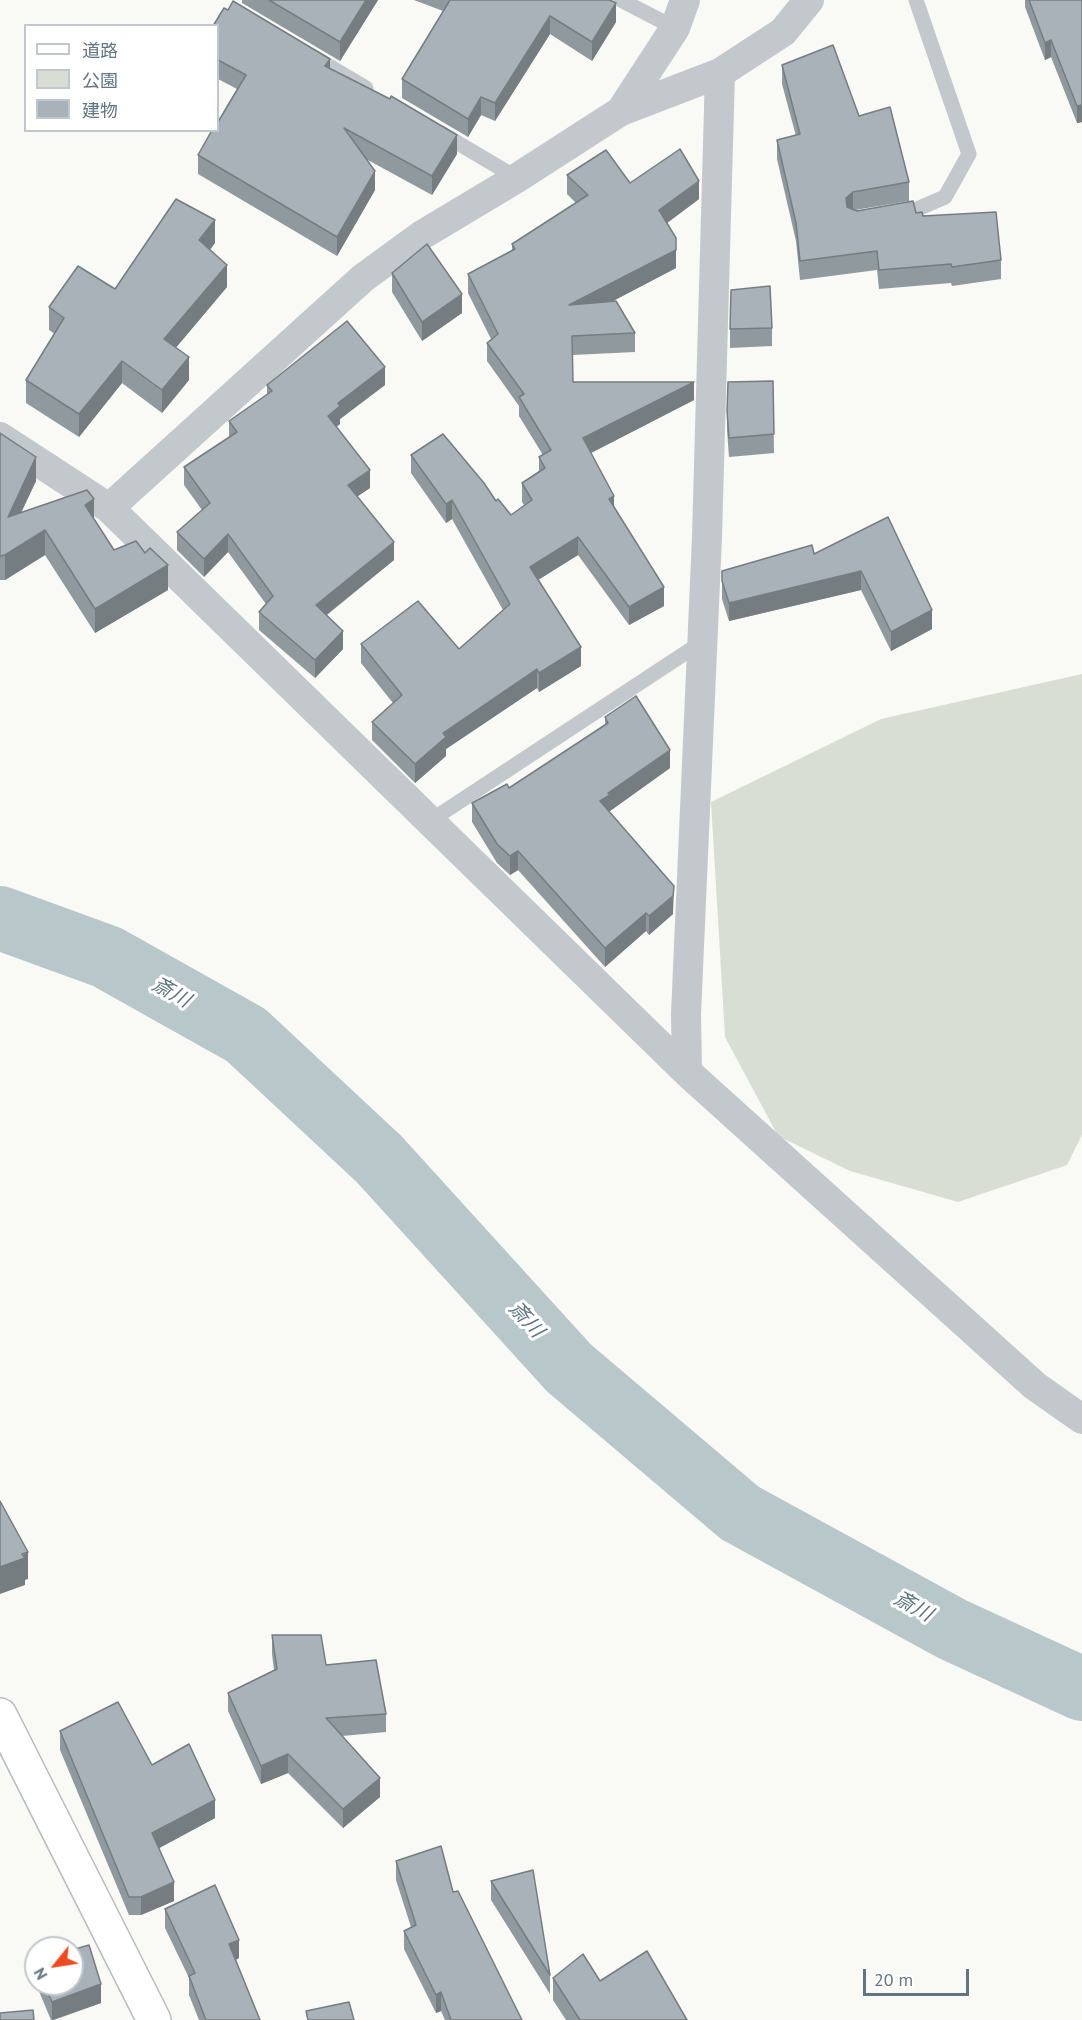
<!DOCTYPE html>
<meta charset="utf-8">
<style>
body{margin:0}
#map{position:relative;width:1082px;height:2020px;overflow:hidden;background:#f9f9f6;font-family:"PT Sans","Noto Sans JP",sans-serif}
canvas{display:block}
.legend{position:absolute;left:24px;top:24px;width:195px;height:108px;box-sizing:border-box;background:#fff;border:2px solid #c0c8cd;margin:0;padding:8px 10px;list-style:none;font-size:18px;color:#627583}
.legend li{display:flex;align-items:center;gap:12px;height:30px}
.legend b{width:30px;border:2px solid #c0c8cd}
.north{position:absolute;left:24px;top:1936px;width:60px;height:60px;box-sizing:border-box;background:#fff;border:2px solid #c0c8cd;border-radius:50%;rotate:240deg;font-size:16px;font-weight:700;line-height:24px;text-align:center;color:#627583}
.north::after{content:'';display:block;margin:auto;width:21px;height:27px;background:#ee4a21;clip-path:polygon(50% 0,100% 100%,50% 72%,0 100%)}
.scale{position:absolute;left:863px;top:1969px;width:106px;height:27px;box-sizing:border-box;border:3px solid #627583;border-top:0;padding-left:8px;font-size:18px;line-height:21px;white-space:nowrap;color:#627583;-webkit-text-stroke:4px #fff;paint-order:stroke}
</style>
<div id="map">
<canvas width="1082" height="2020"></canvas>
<ul class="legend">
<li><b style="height:8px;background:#fff"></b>道路</li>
<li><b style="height:16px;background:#d9ded5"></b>公園</li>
<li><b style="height:16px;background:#a8b2b8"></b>建物</li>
</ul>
<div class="north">N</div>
<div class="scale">20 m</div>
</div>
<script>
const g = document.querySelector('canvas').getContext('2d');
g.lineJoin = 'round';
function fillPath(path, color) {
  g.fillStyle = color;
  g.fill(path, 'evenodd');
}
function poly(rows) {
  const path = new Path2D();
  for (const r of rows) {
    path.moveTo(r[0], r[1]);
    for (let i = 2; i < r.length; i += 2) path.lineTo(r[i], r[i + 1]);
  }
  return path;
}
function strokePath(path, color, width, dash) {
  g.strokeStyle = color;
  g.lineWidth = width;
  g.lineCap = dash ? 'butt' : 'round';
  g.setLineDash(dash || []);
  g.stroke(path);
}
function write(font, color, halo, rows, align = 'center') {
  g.font = font + ' "PT Sans","Noto Sans JP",sans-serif';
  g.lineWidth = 6;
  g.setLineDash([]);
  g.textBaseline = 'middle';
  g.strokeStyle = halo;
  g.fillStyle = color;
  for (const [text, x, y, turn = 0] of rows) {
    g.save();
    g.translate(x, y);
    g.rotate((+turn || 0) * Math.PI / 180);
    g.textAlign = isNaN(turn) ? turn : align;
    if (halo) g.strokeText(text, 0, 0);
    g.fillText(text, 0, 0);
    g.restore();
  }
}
fillPath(poly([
 [1082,674,1082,1135,1067,1165,958,1202,850,1171,778,1136,725,1037,711,802,881,719]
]), '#d9ded5');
strokePath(poly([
 [0,918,107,957,246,1035,379,1159,569,1368,740,1513,952,1629,1082,1689]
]), '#b8c7ca', 64);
const secondary = poly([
 [0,1715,154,2020]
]);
strokePath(secondary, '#b6bcc1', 36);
strokePath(poly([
 [621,0,675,28],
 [312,56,366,88],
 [441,133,517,178],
 [896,213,915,210,945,197,969,154,916,0],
 [430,821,702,642]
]), '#c3c8cc', 15);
strokePath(poly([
 [621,111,675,28,685,0],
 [0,437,109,508,687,1072,1035,1386,1082,1419],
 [109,508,363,278,422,235,517,178,621,111,720,73,783,32,809,0],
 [687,1072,686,1014,707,537,720,73]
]), '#c3c8cc', 30);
strokePath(secondary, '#fff', 33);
fillPath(poly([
 [242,0,378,0,340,61,242,3],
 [414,0,610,0,616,22,592,61,550,34,495,121,481,115,468,137,402,98,402,79,443,11],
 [1025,0,1082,0,1082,122,1077,123,1051,57,1045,60,1025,7],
 [218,26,330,68,457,154,432,195,366,159,375,190,337,256,198,174,198,155,237,89,218,79],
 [782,65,859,116,909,182,909,201,855,210,916,213,923,216,1001,260,1001,279,952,286,951,283,879,289,877,270,800,280,796,241,777,159,777,140,796,136,782,84],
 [567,175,630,183,699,199,667,223,676,268,613,301,635,333,635,352,573,355,573,382,694,400,591,453,614,507,664,606,629,625,578,555,538,580,581,666,539,692,537,688,446,749,446,756,415,783,372,740,372,722,393,703,361,663,361,644,459,649,503,610,452,519,446,523,411,473,411,455,496,501,511,515,524,505,522,502,522,483,539,471,539,457,543,455,519,416,519,406,487,361,487,343,491,339,468,293,468,274,512,251,512,244,576,203,567,194],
 [215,243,210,250,227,287,176,347,189,380,162,413,122,383,79,437,26,403,26,380,55,334,49,330,49,307,115,289],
 [392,273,462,313,422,341,392,292],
 [772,328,772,346,730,348,730,329],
 [773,381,774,453,729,457,727,430,727,411],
 [267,385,385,385,340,419,340,424,336,427,370,488,357,496,394,560,327,615,343,649,315,678,259,630,259,612,266,604,228,552,204,577,177,550,177,532,202,510,184,485,184,467,229,437,229,421,267,394],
 [0,433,36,481,21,512,94,519,114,550,168,590,95,633,45,555,5,580,0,580],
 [888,517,932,629,891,651,861,590,729,621,722,599,722,571,814,554],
 [605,717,670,768,610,811,610,813,673,914,649,935,646,931,605,967,518,870,510,875,497,863,472,822,472,803,509,788,605,725],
 [272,1635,326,1665,386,1714,386,1732,342,1736,380,1797,343,1828,288,1773,261,1784,228,1711,228,1693,274,1670,272,1654],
 [60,1731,152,1765,215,1818,159,1848,174,1901,141,1915,129,1915,60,1750],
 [396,1861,453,1892,522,2020,445,2020,441,2011,436,2013,404,1949,404,1931,411,1927,396,1880],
 [491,1881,550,1975,550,1994,491,1900],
 [165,1909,239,1958,236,1960,260,2020,199,2020,189,1995,189,1978,165,1928],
 [35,1962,36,1962,36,1983,35,1981],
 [553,1978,687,2020,566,2020,553,2000],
 [36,1984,72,1984,101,2003,54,2020,51,2020]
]), '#90999e');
fillPath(poly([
 [366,0,378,0,340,61,340,42],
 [616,3,616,22,592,61,592,42],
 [550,16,550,34,495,121,495,103],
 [1051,40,1051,57,1045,60,1045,43],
 [330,59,330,78,325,66],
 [481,97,481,115,468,137,468,119],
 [1082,105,1082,122,1077,123,1077,106],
 [457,135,457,154,432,195,432,176],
 [375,171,375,190,337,256,337,237],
 [699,181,699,199,659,229,659,210],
 [853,192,853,211,846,217,846,198],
 [215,220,215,243,199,263,199,240],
 [676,250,676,268,569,324,569,305],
 [227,265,227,287,164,362,164,339],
 [462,294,462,313,422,341,422,322],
 [189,357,189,380,162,413,162,390],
 [122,361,122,383,79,437,79,414],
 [385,367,385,385,340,419,340,424,328,434,328,416,338,403],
 [694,382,694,400,583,457,583,438],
 [36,457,36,481,8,541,8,517],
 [370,470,370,488,348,503,348,485],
 [614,496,614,515,609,499],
 [94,499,94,524,85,505],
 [452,500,452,519,446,523,446,504],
 [45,530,45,555,5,580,5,555],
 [228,534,228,552,204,577,204,559],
 [578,537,578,555,530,585,530,567],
 [394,542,394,560,316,623,316,605],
 [168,565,168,590,95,633,95,609],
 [861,571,861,590,729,621,729,603],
 [664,587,664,606,629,625,629,607],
 [932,610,932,629,891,651,891,632],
 [343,631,343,649,315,678,315,660],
 [581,647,581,666,539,692,539,673],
 [537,669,537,688,446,749,446,756,415,783,415,764,443,733],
 [670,750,670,768,610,811,610,814,600,801,608,793],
 [518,851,518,870,510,875,510,856],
 [674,886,673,914,649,935,649,916],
 [646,913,646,931,605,967,605,948],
 [28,1552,28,1579,25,1580,25,1585,0,1594,0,1567],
 [288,1754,288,1773,261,1784,261,1766],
 [380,1778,380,1797,343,1828,343,1809],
 [215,1800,215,1818,152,1852,152,1833],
 [174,1882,174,1901,141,1915,141,1897],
 [239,1940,239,1958,229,1963,229,1944],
 [101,1984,101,2003,52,2020,52,2002],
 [441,1992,441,2011,436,2013,436,1995]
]), '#767d81');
const building = poly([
 [269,0,366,0,340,42,269,0],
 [450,0,610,0,616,3,592,42,550,16,495,103,481,97,468,119,402,79,450,0],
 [1029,0,1082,0,1082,105,1077,106,1051,40,1045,43,1029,0],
 [233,1,330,59,325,66,390,99,391,96,457,135,432,176,344,128,375,171,337,237,198,155,212,130,218,130,218,122,246,75,218,60,218,26,213,26,224,8,228,10,233,1],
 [833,45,859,116,890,107,909,182,853,192,846,198,847,207,857,211,913,201,916,213,922,212,923,216,996,212,1001,260,952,267,951,264,879,270,877,251,800,261,796,223,777,140,800,134,782,65,833,45],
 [680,149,699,181,659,210,676,238,676,250,569,305,616,301,635,333,572,336,573,382,694,382,583,438,614,496,609,499,664,587,629,607,578,537,530,567,581,647,539,673,537,669,443,733,446,737,415,764,372,722,402,695,361,644,418,601,459,649,510,604,452,500,446,504,411,455,443,434,484,483,496,501,498,499,511,515,532,500,522,483,545,468,539,457,551,450,519,397,524,394,487,343,498,334,468,274,515,249,512,244,588,195,567,175,606,150,630,183,680,149],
 [176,199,215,220,199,240,227,265,164,339,189,357,162,390,122,361,79,414,26,380,64,318,49,307,78,266,115,289,176,199],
 [427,244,462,294,422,322,392,273,427,244],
 [770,286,772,328,730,329,731,290,770,286],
 [347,321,385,367,338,403,340,406,328,416,370,470,348,485,394,542,316,605,343,631,315,660,259,612,273,596,228,534,204,559,177,532,210,503,184,467,237,432,229,421,272,391,267,385,347,321],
 [773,381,774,434,729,438,727,411,728,382,773,381],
 [0,433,36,457,8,517,87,490,94,499,85,505,114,550,136,541,145,553,150,548,168,565,95,609,45,530,5,555,0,556,0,433],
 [888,517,932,610,891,632,861,571,729,603,722,581,722,571,812,545,814,554,888,517],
 [636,696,670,750,608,793,610,795,600,801,674,886,673,896,649,916,646,913,605,948,518,851,510,856,497,844,472,803,507,784,509,788,608,723,605,717,636,696],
 [0,1501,28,1552,22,1554,25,1558,0,1567,0,1501],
 [272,1635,321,1635,326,1665,376,1660,386,1714,326,1718,380,1778,343,1809,288,1754,261,1766,228,1693,277,1669,272,1635],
 [118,1702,152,1765,189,1744,215,1800,152,1833,174,1882,141,1897,129,1897,60,1731,118,1702],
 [441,1846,453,1892,458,1891,522,2020,451,2020,441,1992,436,1995,404,1931,416,1925,396,1861,441,1846],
 [533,1870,550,1975,491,1881,533,1870],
 [215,1885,239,1940,229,1944,260,2020,206,2020,189,1976,195,1973,165,1909,215,1885],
 [89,1945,101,1984,52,2002,44,1984,72,1984,72,1950,89,1945],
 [647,1951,687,2020,580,2020,553,1978,583,1954,600,1981,647,1951],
 [349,2002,354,2020,308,2020,306,2011,349,2002],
 [33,2010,34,2020,0,2020,0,2013,33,2010]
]);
fillPath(building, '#a8b2b8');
strokePath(building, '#767d81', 1.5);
write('italic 20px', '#5d767d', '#fff', [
 ["斎川",171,993,29],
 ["斎川",526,1320,48],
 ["斎川",913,1607,29]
]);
</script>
